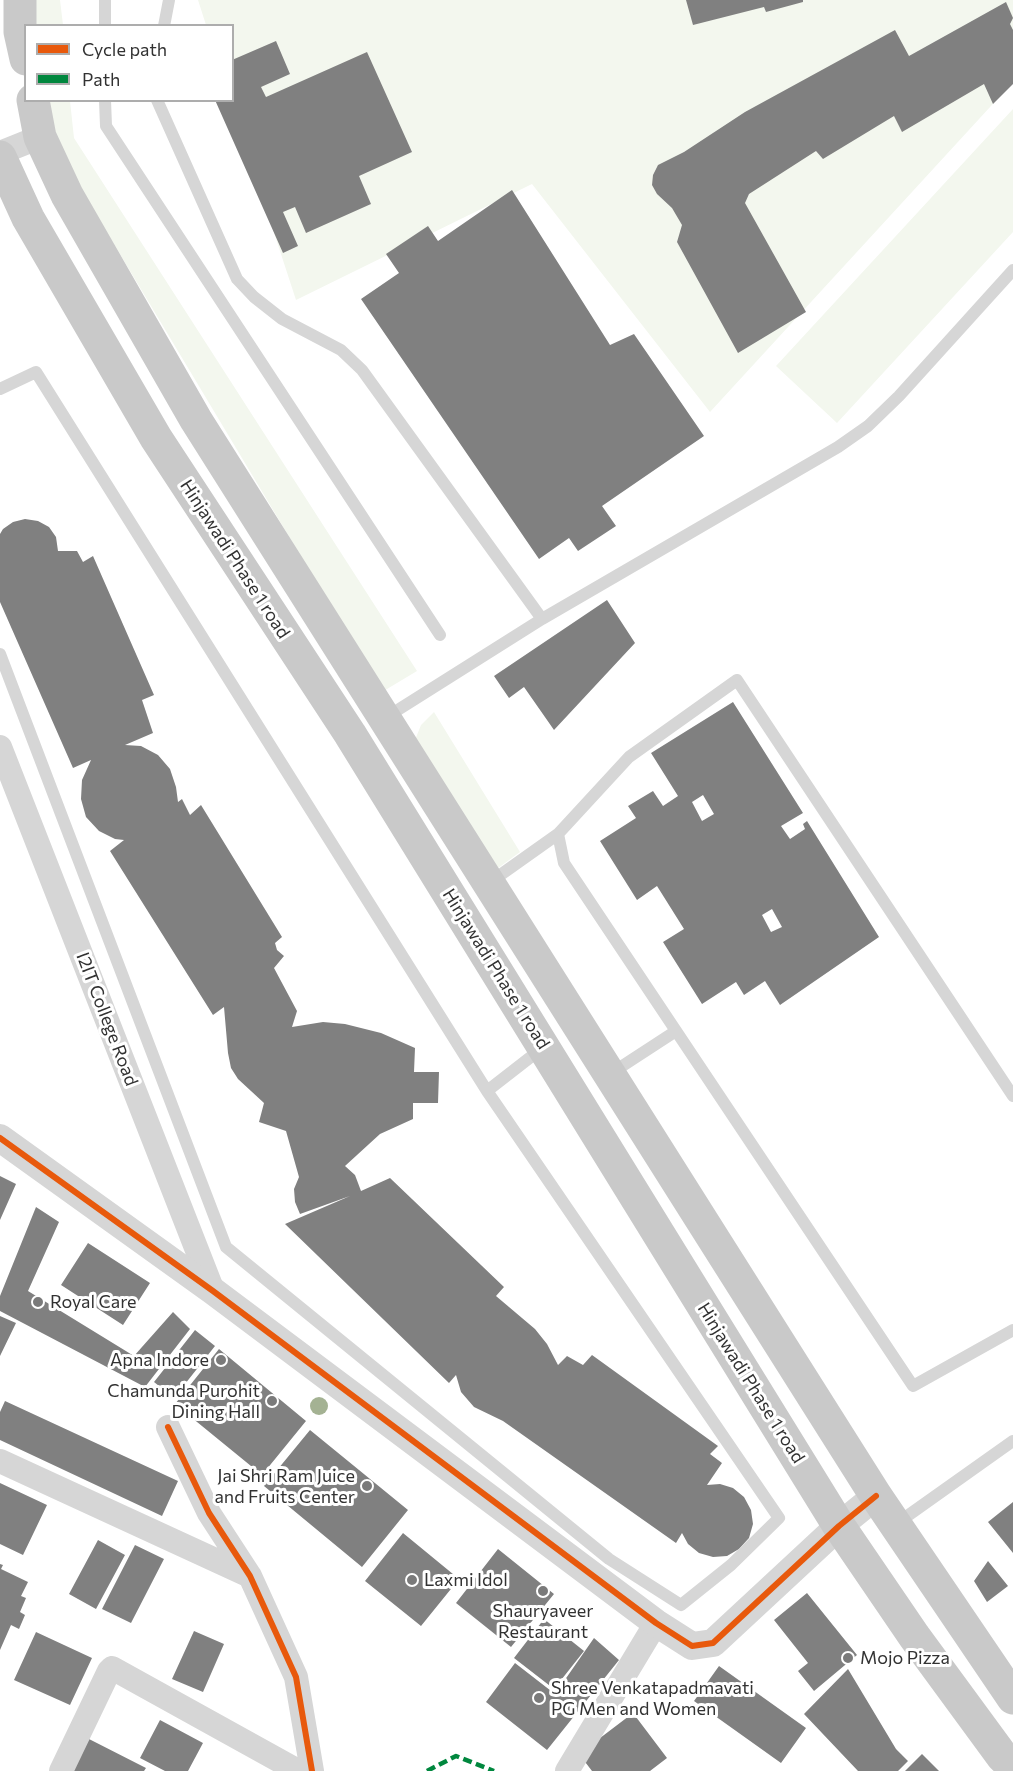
<!DOCTYPE html>
<style>
body{margin:0}
#map{position:relative;width:1013px;height:1771px;overflow:hidden;background:#fff;font-family:Commissioner,sans-serif}
canvas{display:block}
.legend{position:absolute;left:24px;top:24px;width:210px;height:78px;box-sizing:border-box;background:#fff;border:2px solid #adadad;margin:0;padding:8px 10px;list-style:none;font-size:18px;color:#323232}
.legend li{display:flex;align-items:center;gap:12px;height:30px}
.legend b{width:30px;border:2px solid #adadad}
</style>
<div id="map">
<canvas width="1013" height="1771"></canvas>
<ul class="legend">
<li><b style="height:8px;background:#e8590c"></b>Cycle path</li>
<li><b style="height:8px;background:#00873e"></b>Path</li>
</ul>
</div>
<script>
const g = document.querySelector('canvas').getContext('2d');
g.lineJoin = 'round';
function fillPath(path, color) {
  g.fillStyle = color;
  g.fill(path, 'evenodd');
}
function poly(rows) {
  const path = new Path2D();
  for (const r of rows) {
    path.moveTo(r[0], r[1]);
    for (let i = 2; i < r.length; i += 2) path.lineTo(r[i], r[i + 1]);
  }
  return path;
}
function strokePath(path, color, width, dash) {
  g.strokeStyle = color;
  g.lineWidth = width;
  g.lineCap = dash ? 'butt' : 'round';
  g.setLineDash(dash || []);
  g.stroke(path);
}
function write(font, color, halo, rows, align = 'center') {
  g.font = font + ' Commissioner,sans-serif';
  g.lineWidth = 6;
  g.setLineDash([]);
  g.textBaseline = 'middle';
  g.strokeStyle = halo;
  g.fillStyle = color;
  for (const [text, x, y, turn = 0] of rows) {
    g.save();
    g.translate(x, y);
    g.rotate((+turn || 0) * Math.PI / 180);
    g.textAlign = isNaN(turn) ? turn : align;
    if (halo) g.strokeText(text, 0, 0);
    g.fillText(text, 0, 0);
    g.restore();
  }
}
fillPath(poly([
 [34,0,60,0,63,25,34,25],
 [198,0,1013,0,1013,82,710,412,532,184,296,300,231,101,232,100,232,26,206,25],
 [47,101,70,101,74,138,417,671,382,692,60,154],
 [1013,109,1013,232,837,423,776,366],
 [434,712,520,852,490,874,413,745,421,725]
]), '#f3f7ee');
fillPath(poly([
 [686,0,803,0,803,2,766,12,764,7,693,25],
 [1006,2,1013,18,1010,24,1013,30,1013,84,993,104,984,84,902,132,894,116,823,159,816,151,749,194,745,203,806,312,738,353,677,242,682,225,672,208,657,194,652,185,653,175,658,165,684,152,745,112,895,30,909,56],
 [276,41,290,74,261,87,266,97,367,52,412,152,359,176,371,204,306,233,295,207,283,212,298,246,283,253,215,100,232,100,232,60],
 [512,190,610,345,634,334,704,436,602,506,616,526,578,551,569,538,539,559,361,299,399,273,386,254,428,226,438,241],
 [25,519,38,521,49,527,56,537,58,551,77,551,83,562,93,556,154,695,142,700,153,733,125,745,141,746,158,755,170,769,176,787,178,802,182,799,190,815,201,805,282,937,275,943,277,950,284,956,274,968,297,1011,292,1027,323,1022,345,1024,381,1033,415,1048,414,1072,439,1072,438,1103,413,1103,413,1119,380,1134,345,1166,355,1175,361,1191,390,1178,504,1287,496,1296,535,1329,547,1344,558,1365,567,1356,583,1365,592,1355,718,1446,710,1454,722,1463,707,1485,720,1484,733,1488,744,1497,751,1510,753,1524,749,1538,739,1549,727,1556,713,1557,699,1553,688,1544,682,1533,676,1543,503,1421,474,1407,461,1392,456,1375,449,1383,285,1224,350,1196,300,1214,295,1202,294,1189,299,1177,286,1131,259,1122,264,1103,238,1079,231,1068,228,1053,224,1007,213,1015,110,851,124,840,115,839,99,831,86,817,81,799,82,780,91,760,73,768,0,602,0,534,3,529,13,522],
 [607,600,635,643,554,730,524,687,509,698,494,676],
 [733,702,803,813,781,826,790,839,805,829,803,824,807,821,879,937,780,1005,765,981,744,995,736,982,702,1004,663,942,684,929,657,886,637,900,600,841,636,818,628,806,653,791,663,806,678,796,651,753],
 [703,795,714,814,702,821,692,802],
 [772,909,782,927,771,932,762,915],
 [0,1176,16,1184,0,1220],
 [36,1207,59,1222,28,1291,134,1356,173,1312,190,1329,145,1387,0,1311,0,1296],
 [88,1243,150,1283,123,1325,61,1285],
 [0,1316,16,1323,0,1356],
 [195,1330,215,1346,174,1398,154,1382],
 [219,1349,306,1421,262,1475,175,1404],
 [5,1401,178,1481,162,1516,0,1440,0,1412],
 [310,1430,408,1510,362,1567,264,1486],
 [0,1483,47,1505,23,1555,0,1544],
 [1013,1502,1013,1553,988,1522],
 [403,1533,459,1579,421,1626,365,1581],
 [98,1540,125,1555,96,1609,69,1594],
 [135,1545,164,1559,131,1623,102,1609],
 [498,1549,554,1594,511,1647,456,1603],
 [988,1561,1008,1586,987,1602,974,1581],
 [0,1564,3,1565,1,1569,28,1582,21,1596,26,1598,20,1612,25,1615,19,1629,11,1625,0,1650],
 [807,1593,857,1655,814,1691,798,1671,808,1663,774,1620],
 [544,1619,584,1651,554,1689,514,1658],
 [194,1631,224,1644,203,1692,172,1679],
 [36,1632,92,1658,70,1705,14,1680],
 [594,1638,619,1660,547,1750,486,1702,515,1663,555,1694],
 [719,1666,806,1728,781,1763,694,1701],
 [848,1669,896,1749,908,1761,898,1771,858,1771,804,1714],
 [633,1713,667,1758,650,1771,592,1771,579,1754],
 [160,1720,203,1743,188,1771,165,1771,140,1758],
 [89,1739,146,1768,144,1771,72,1771],
 [922,1754,939,1771,905,1771]
]), '#808080');
strokePath(poly([
 [105,26,105,0],
 [164,26,169,0],
 [105,100,106,126,440,635],
 [157,100,237,279,254,297,282,319,341,350,362,370,542,619],
 [0,389,36,372,487,1091,779,1518,731,1565,681,1605,609,1559,226,1247,0,654],
 [385,718,542,619,838,447,868,426,899,396,1013,270],
 [558,834,564,863,913,1386,1013,1330],
 [489,883,558,834,629,757,737,680,1013,1096],
 [610,1074,676,1031],
 [487,1091,541,1049],
 [896,1524,1013,1441]
]), '#d6d6d6', 12);
strokePath(poly([
 [0,153,40,137],
 [0,747,213,1291],
 [168,1427,209,1513,250,1576,296,1677,312,1771],
 [0,1461,250,1576],
 [61,1771,109,1671,112,1668,298,1771],
 [567,1771,656,1623]
]), '#d6d6d6', 24);
strokePath(poly([
 [0,1138,213,1291,656,1623,692,1646,713,1643,839,1526,876,1496]
]), '#d6d6d6', 28);
strokePath(poly([
 [20,0,20,32,26,59],
 [33,100,40,137,67,195,196,420,876,1496,1013,1698],
 [0,157,28,218,156,438,350,734,839,1526,914,1636,1002,1756,1013,1767]
]), '#c9c9c9', 33);
strokePath(poly([
 [427,1771,456,1756,494,1771]
]), '#00873e', 4.5, [9, 4.5]);
strokePath(poly([
 [0,1138,213,1291,656,1623,692,1646,713,1643,839,1526,876,1496],
 [168,1427,209,1513,250,1576,296,1677,312,1771]
]), '#e8590c', 6);
g.fillStyle = '#a4b293';
for (const [x, y] of [
 [319,1406]
]) {
  g.beginPath();
  g.arc(x, y, 9, 0, 2 * Math.PI);
  g.fill();
}
for (const [x, y, r, color] of [
 [38,1302,6,"#7a7a7a"],
 [221,1360,6,"#7a7a7a"],
 [272,1401,6,"#7a7a7a"],
 [367,1486,6,"#7a7a7a"],
 [412,1580,6,"#7a7a7a"],
 [543,1591,6,"#7a7a7a"],
 [848,1658,6,"#7a7a7a"],
 [539,1698,6,"#7a7a7a"]
]) {
  const dot = new Path2D();
  dot.arc(x, y, r, 0, 2 * Math.PI);
  g.fillStyle = color;
  g.fill(dot);
  strokePath(dot, '#fff', 2);
}
write('18px', '#323232', '#fff', [
 ["Hinjawadi Phase 1 road",235,559,57],
 ["Hinjawadi Phase 1 road",496,969,58],
 ["I2IT College Road",107,1019,69],
 ["Hinjawadi Phase 1 road",751,1383,58]
]);
write('18px', '#323232', '#fff', [
 ["Royal Care",50,1302],
 ["Apna Indore",209,1360,"right"],
 ["Chamunda Purohit",260,1391,"right"],
 ["Dining Hall",260,1412,"right"],
 ["Jai Shri Ram Juice",355,1476,"right"],
 ["and Fruits Center",355,1497,"right"],
 ["Laxmi Idol",424,1580],
 ["Shauryaveer",543,1611,"center"],
 ["Restaurant",543,1632,"center"],
 ["Mojo Pizza",860,1658],
 ["Shree Venkatapadmavati",551,1688],
 ["PG Men and Women",551,1709]
], 'left');
</script>
